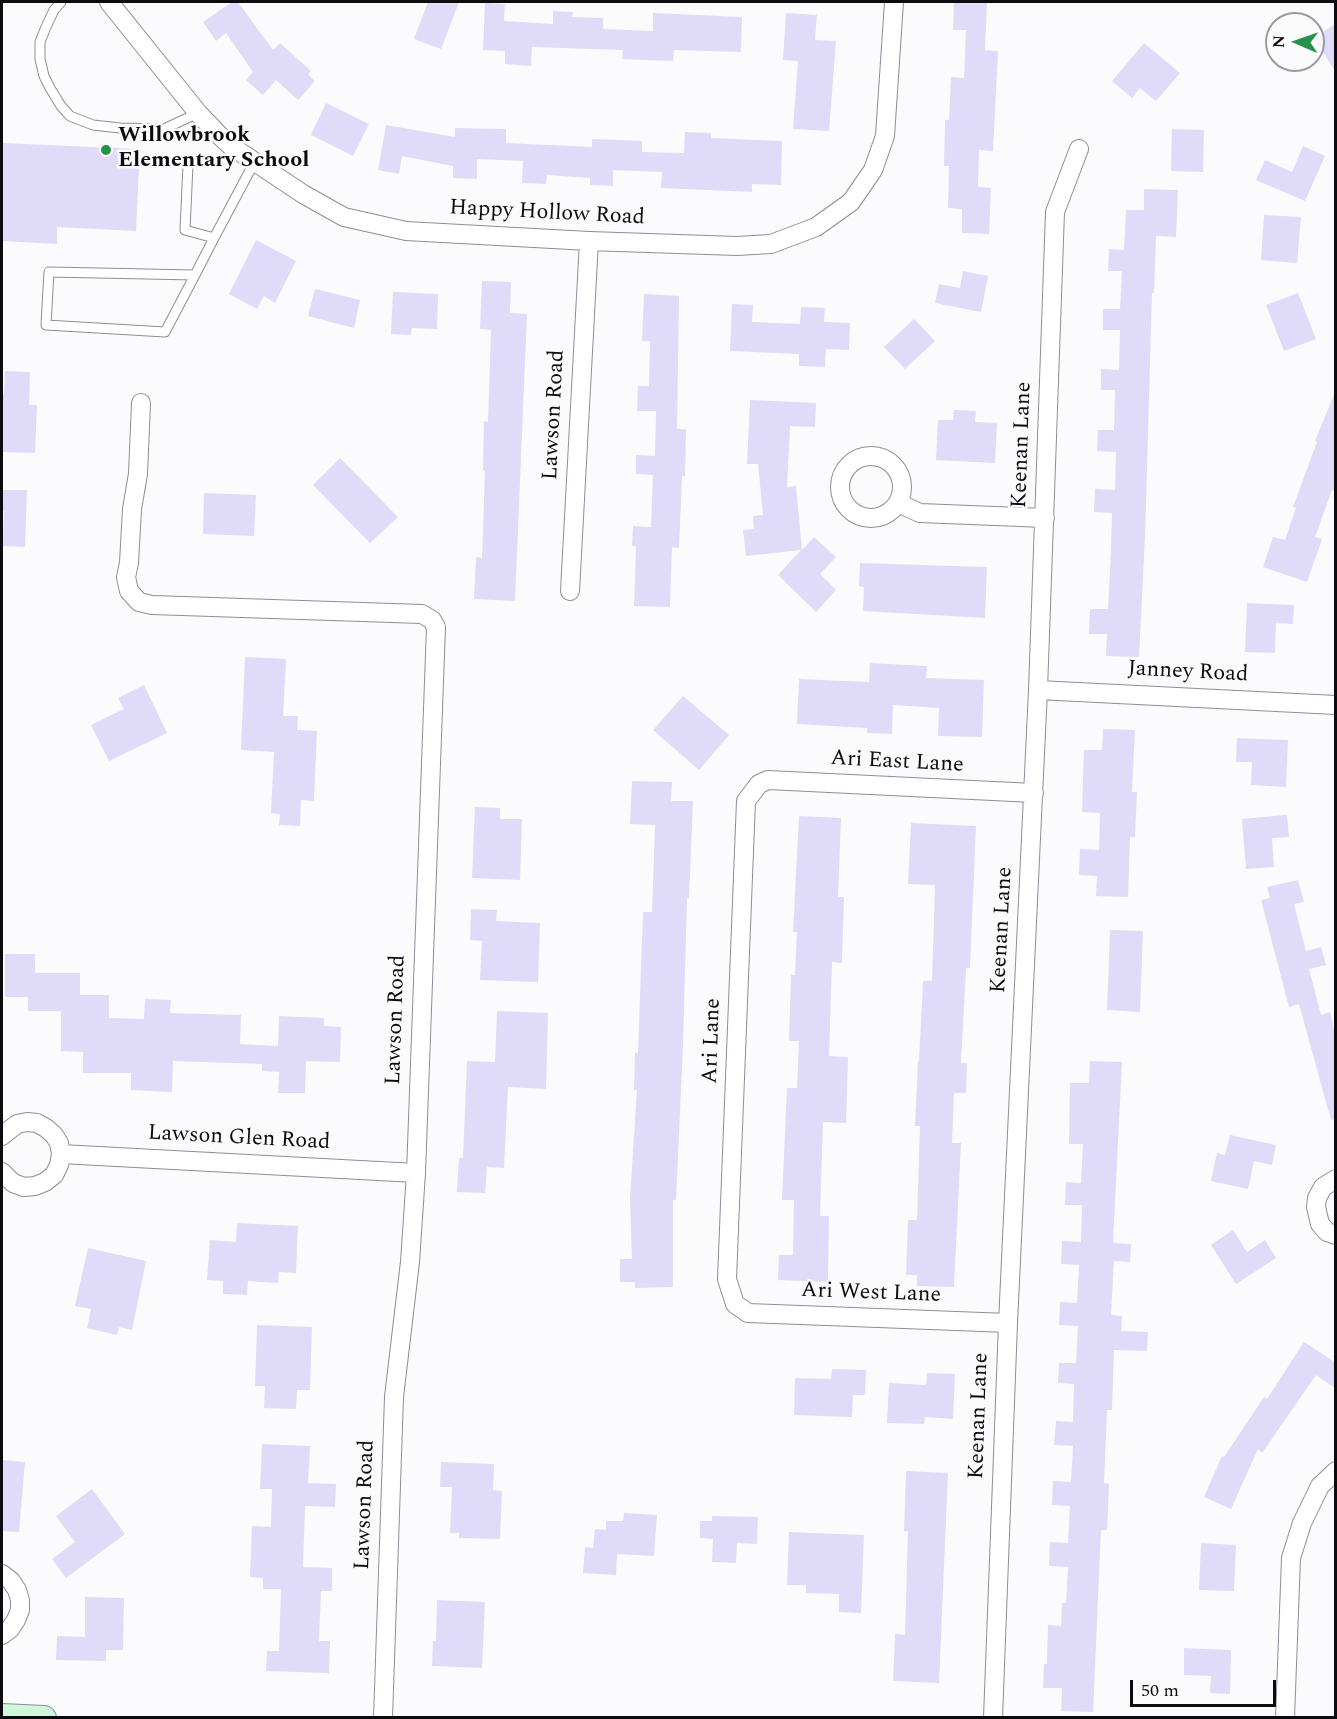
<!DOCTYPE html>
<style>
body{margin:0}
#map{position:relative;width:1337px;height:1719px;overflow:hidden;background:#fbfbfe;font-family:Spectral,serif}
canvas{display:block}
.frame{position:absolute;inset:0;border:3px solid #0c0b10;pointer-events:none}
.north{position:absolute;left:1265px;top:12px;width:60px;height:60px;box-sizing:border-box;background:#fbfbfe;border:2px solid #9b9b9f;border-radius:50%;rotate:272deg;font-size:16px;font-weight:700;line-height:24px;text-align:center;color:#0c0b10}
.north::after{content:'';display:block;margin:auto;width:21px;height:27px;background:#25924a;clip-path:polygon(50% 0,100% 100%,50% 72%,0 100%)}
.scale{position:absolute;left:1130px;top:1680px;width:146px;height:27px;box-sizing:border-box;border:3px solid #0c0b10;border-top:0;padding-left:8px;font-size:18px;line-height:21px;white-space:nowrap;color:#0c0b10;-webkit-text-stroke:4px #fbfbfe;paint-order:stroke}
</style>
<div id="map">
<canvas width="1337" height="1719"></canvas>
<div class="frame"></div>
<div class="north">N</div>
<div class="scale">50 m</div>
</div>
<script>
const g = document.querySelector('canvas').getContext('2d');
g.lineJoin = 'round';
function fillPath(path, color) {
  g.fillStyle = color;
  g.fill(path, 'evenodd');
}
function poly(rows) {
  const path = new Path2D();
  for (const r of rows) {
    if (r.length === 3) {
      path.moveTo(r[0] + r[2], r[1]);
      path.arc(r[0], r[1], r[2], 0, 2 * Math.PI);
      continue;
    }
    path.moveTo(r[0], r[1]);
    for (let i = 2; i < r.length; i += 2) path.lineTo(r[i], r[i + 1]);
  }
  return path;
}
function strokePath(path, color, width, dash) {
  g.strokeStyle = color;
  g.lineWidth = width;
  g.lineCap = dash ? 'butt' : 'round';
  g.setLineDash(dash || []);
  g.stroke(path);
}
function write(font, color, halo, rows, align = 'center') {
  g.font = font + ' Spectral,serif';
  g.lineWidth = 5;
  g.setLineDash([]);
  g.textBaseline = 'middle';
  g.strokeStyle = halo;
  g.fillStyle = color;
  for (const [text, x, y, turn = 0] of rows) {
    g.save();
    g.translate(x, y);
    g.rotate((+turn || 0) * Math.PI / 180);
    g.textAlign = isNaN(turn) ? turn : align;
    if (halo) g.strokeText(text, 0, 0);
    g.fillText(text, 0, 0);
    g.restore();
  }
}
fillPath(poly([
 [232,2,238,2,273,50,280,43,311,71,308,74,315,81,298,100,276,80,263,95,246,80,253,72,226,33,216,41,203,22],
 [428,2,459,2,441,49,414,39],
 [954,2,987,2,985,50,998,51,993,151,979,150,978,187,991,188,989,234,962,233,962,209,948,208,949,166,944,166,945,120,949,120,951,77,964,78,966,30,953,30],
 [485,3,505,4,504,21,553,24,553,11,573,12,572,17,603,18,603,29,653,31,653,13,742,17,741,52,674,50,673,61,622,59,623,50,532,47,531,66,505,64,505,51,483,50],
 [786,13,817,15,815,40,836,41,829,131,793,129,798,61,783,60],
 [1335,24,1335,71,1314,38],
 [1144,43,1180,73,1156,101,1140,88,1132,98,1112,81],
 [326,103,369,124,353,156,311,135],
 [386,125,455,137,455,128,506,129,506,143,592,147,592,139,642,141,642,152,684,153,685,132,711,133,711,138,782,141,781,185,752,184,752,192,661,188,662,172,613,170,613,186,590,185,590,178,547,175,546,184,522,183,523,161,477,159,477,179,453,178,453,166,402,156,399,174,378,170],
 [1172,129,1204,130,1203,172,1171,171],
 [2,143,140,149,136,231,57,227,57,244,2,241],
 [1303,146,1325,156,1305,201,1256,180,1265,160,1292,172],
 [1144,189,1178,190,1176,237,1156,236,1154,293,1152,293,1145,537,1139,657,1106,656,1107,634,1089,634,1090,609,1108,609,1111,550,1112,513,1094,512,1095,489,1115,490,1116,452,1097,451,1098,430,1114,430,1115,390,1101,390,1101,369,1119,370,1120,330,1103,330,1103,309,1120,309,1122,271,1108,271,1109,249,1124,250,1126,210,1144,210],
 [1264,215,1301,217,1297,263,1261,260],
 [256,240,296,261,275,303,264,296,257,309,229,294],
 [963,271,988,276,981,312,935,303,939,284,960,288],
 [482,281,511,282,510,313,527,314,515,601,474,599,476,557,482,558,485,471,483,470,484,421,488,422,491,330,480,329],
 [315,289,360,300,354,328,308,316],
 [393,292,438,294,437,329,412,328,411,335,391,334],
 [1298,293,1316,339,1284,351,1266,305],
 [644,294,679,296,677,429,686,429,685,476,682,476,679,548,672,547,670,607,634,606,636,546,632,546,633,526,651,527,653,475,636,474,636,455,655,456,656,411,637,411,638,386,649,386,650,341,642,341],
 [732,304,753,305,752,322,800,324,801,307,825,308,824,322,850,323,849,350,826,349,825,367,799,366,799,354,730,351],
 [914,319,935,341,905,369,884,347],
 [5,371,30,372,29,405,37,405,35,453,2,452,2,395,4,395],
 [1335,392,1335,492,1332,490,1315,537,1322,539,1307,582,1263,567,1273,537,1285,540,1296,508,1293,507,1317,442,1315,441],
 [750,400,816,403,815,427,790,426,787,487,796,486,802,550,814,537,836,557,820,574,836,590,816,612,778,575,801,550,746,556,743,530,754,529,753,516,763,515,758,464,747,464],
 [954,410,976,411,975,422,997,423,995,463,936,460,938,420,953,420],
 [340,458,398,517,370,543,313,485],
 [2,490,27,490,25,547,3,546,4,511,2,511],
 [204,493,256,495,254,536,203,534],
 [860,563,987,567,985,618,863,611,864,587,859,586],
 [1247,603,1294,605,1293,624,1276,623,1275,653,1245,652],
 [245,657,286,659,283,716,298,716,297,730,317,731,314,801,301,800,300,826,279,825,280,814,271,813,274,752,241,750],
 [870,663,927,666,926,678,984,680,982,737,938,736,939,708,893,705,892,734,867,733,867,728,797,724,799,679,869,682],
 [144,685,167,733,109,761,91,725,124,709,118,698],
 [683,696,729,735,699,770,653,730],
 [1103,729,1135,730,1132,792,1137,792,1135,837,1130,837,1128,897,1096,896,1097,876,1079,875,1080,849,1099,850,1100,813,1082,812,1084,750,1102,750],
 [1237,738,1288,740,1286,787,1251,785,1252,762,1236,762],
 [632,781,672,782,671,801,693,801,689,898,687,898,683,1046,676,1200,673,1200,673,1287,635,1288,635,1282,620,1282,620,1259,632,1259,630,1198,637,1090,634,1090,635,1053,638,1053,643,912,652,912,655,825,630,824],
 [475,807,500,808,500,819,522,819,520,880,472,878],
 [1285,815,1287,815,1289,837,1272,838,1274,867,1246,869,1242,819],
 [799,816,841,818,838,897,844,897,842,963,832,962,829,1056,848,1057,846,1123,823,1122,820,1216,829,1216,828,1282,778,1280,779,1255,793,1255,794,1200,782,1200,787,1088,797,1088,799,1041,789,1041,791,975,795,975,797,932,793,932],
 [911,823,976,826,970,968,966,968,961,1063,967,1063,966,1093,954,1093,952,1143,961,1143,954,1287,917,1286,917,1275,906,1275,908,1220,917,1220,920,1126,915,1126,918,1061,919,1061,923,981,932,981,935,885,908,884],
 [1298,880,1304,902,1294,904,1306,951,1321,947,1326,965,1309,969,1321,1015,1330,1012,1335,1034,1335,1119,1331,1120,1299,1004,1289,1007,1261,900,1270,898,1267,887],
 [471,909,497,910,496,921,540,923,538,982,480,980,482,941,470,940],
 [1110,930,1143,931,1140,1012,1107,1010],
 [5,954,35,954,35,973,80,973,80,995,109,995,109,1018,144,1019,145,999,171,1000,170,1013,241,1015,240,1044,278,1046,279,1016,324,1018,324,1026,341,1027,340,1062,306,1061,305,1093,278,1093,279,1072,262,1071,262,1064,173,1061,172,1092,131,1090,131,1073,83,1073,83,1052,61,1051,61,1011,28,1011,28,997,5,997],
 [497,1011,548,1013,546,1089,508,1087,504,1168,487,1167,485,1193,457,1192,459,1158,463,1158,467,1061,495,1062],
 [1090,1061,1122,1062,1113,1243,1131,1244,1130,1262,1114,1261,1111,1315,1122,1316,1121,1331,1148,1332,1147,1351,1114,1350,1112,1410,1107,1410,1104,1483,1109,1484,1107,1530,1101,1530,1093,1712,1061,1711,1062,1688,1043,1688,1044,1664,1047,1664,1048,1625,1061,1626,1062,1603,1066,1603,1068,1567,1049,1566,1050,1542,1068,1543,1070,1506,1052,1505,1053,1481,1071,1482,1073,1446,1054,1445,1056,1421,1073,1422,1074,1384,1058,1383,1059,1363,1076,1363,1078,1326,1059,1325,1060,1302,1077,1303,1079,1265,1061,1264,1062,1241,1081,1242,1082,1205,1065,1205,1066,1182,1081,1183,1083,1144,1069,1144,1070,1083,1089,1083],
 [1230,1135,1276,1145,1272,1165,1254,1161,1248,1189,1211,1181,1217,1153,1225,1155],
 [237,1223,298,1226,296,1273,279,1272,278,1283,248,1281,247,1295,223,1294,223,1281,207,1280,210,1240,236,1242],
 [1233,1230,1247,1252,1265,1240,1276,1258,1236,1284,1211,1245],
 [88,1248,146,1261,132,1330,119,1327,117,1335,87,1328,91,1309,75,1306],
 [257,1325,312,1327,310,1390,297,1390,296,1409,264,1408,265,1386,255,1386],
 [1304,1342,1335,1362,1335,1388,1316,1375,1262,1453,1258,1449,1231,1509,1204,1497,1222,1456,1224,1457,1264,1397,1267,1399],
 [832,1369,866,1370,865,1395,853,1395,852,1417,794,1415,795,1378,831,1379],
 [927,1373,955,1374,953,1419,925,1417,924,1424,887,1423,889,1383,926,1385],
 [262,1444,310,1446,308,1483,336,1484,335,1507,305,1506,303,1567,332,1568,332,1591,321,1591,319,1641,330,1641,329,1673,266,1671,267,1651,279,1651,281,1589,263,1589,263,1578,250,1577,252,1526,271,1527,272,1489,260,1489],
 [2,1460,25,1462,19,1532,2,1531],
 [441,1462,494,1464,493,1490,502,1491,500,1539,459,1538,459,1533,450,1533,452,1487,440,1487],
 [906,1471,948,1473,939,1683,893,1681,895,1634,905,1635,908,1531,904,1531],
 [92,1489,125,1534,66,1578,52,1559,75,1542,56,1516],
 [624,1513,657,1515,654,1556,617,1554,616,1575,583,1573,585,1547,593,1548,595,1529,606,1530,606,1521,623,1521],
 [712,1516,758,1517,757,1544,737,1543,736,1563,712,1562,713,1539,700,1538,700,1521,712,1521],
 [789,1532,864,1535,861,1613,839,1612,839,1594,806,1593,806,1585,787,1585],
 [1201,1543,1236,1545,1234,1591,1199,1590],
 [85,1597,124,1598,123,1650,106,1650,106,1661,56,1660,57,1636,85,1637],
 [437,1600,485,1602,482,1668,432,1666,433,1641,436,1641],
 [1184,1648,1231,1650,1230,1694,1210,1693,1211,1676,1184,1675]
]), '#dfdbf8');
const service = poly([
 [61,2,54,10,46,27,40,42,40,59,44,76,50,88,61,106,70,116,93,125,120,128,164,129,198,113],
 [188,165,185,230,214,238],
 [195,275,49,272,46,325,165,332,195,275,214,238,255,161]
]);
const minor = poly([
 [109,2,198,113,220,136,231,146,303,194,344,217,406,231,589,241,737,246,771,244,816,227,851,202,873,170,885,136,894,2],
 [141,403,138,474,132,509,129,563,126,577,129,591,139,602,152,605,422,614,432,620,436,627,416,1173,410,1262,394,1397,383,1718],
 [871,487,31],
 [898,503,920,513,1045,518],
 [570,591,589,241],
 [1038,690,1336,705],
 [2,1136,17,1124,27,1122,37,1123,46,1128,54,1135,59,1143,61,1154,59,1165,54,1175,45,1182,35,1186,24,1187,13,1183,2,1172],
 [61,1154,416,1173],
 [1336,1179,1323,1187,1317,1198,1316,1207,1320,1224,1327,1232,1336,1235],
 [1008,1323,748,1313,735,1304,727,1279,746,801,759,784,768,780,1034,793],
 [2,1574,11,1581,17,1590,20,1600,20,1610,16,1620,10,1629,2,1635],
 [993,1718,1008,1323,1038,690,1055,212,1079,149],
 [1285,1718,1291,1558,1302,1523,1320,1486,1336,1471]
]);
const secondary = poly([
 [2,1716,44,1718]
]);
strokePath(service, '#8e8c9b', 11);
strokePath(minor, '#8e8c9b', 20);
strokePath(secondary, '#8e8c9b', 26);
strokePath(service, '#fff', 9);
strokePath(minor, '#fff', 18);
strokePath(secondary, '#cff7da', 24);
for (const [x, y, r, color] of [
 [106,150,6,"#25924a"]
]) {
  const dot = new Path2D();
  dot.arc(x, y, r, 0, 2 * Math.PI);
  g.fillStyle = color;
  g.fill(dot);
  strokePath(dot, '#fbfbfe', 2);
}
write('bold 22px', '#0c0b10', '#fbfbfe', [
 ["Willowbrook",118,137],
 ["Elementary School",118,162]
], 'left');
write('22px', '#0c0b10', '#fbfbfe', [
 ["Happy Hollow Road",547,214,3],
 ["Lawson Road",555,415,-87],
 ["Keenan Lane",1023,445,-88],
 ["Janney Road",1188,673,3],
 ["Ari East Lane",897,763,3],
 ["Keenan Lane",1003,930,-87],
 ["Lawson Road",397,1020,-88],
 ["Ari Lane",713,1041,-88],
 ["Lawson Glen Road",239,1139,3],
 ["Ari West Lane",871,1294,2],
 ["Keenan Lane",980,1416,-88],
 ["Lawson Road",366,1505,-88]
]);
</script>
